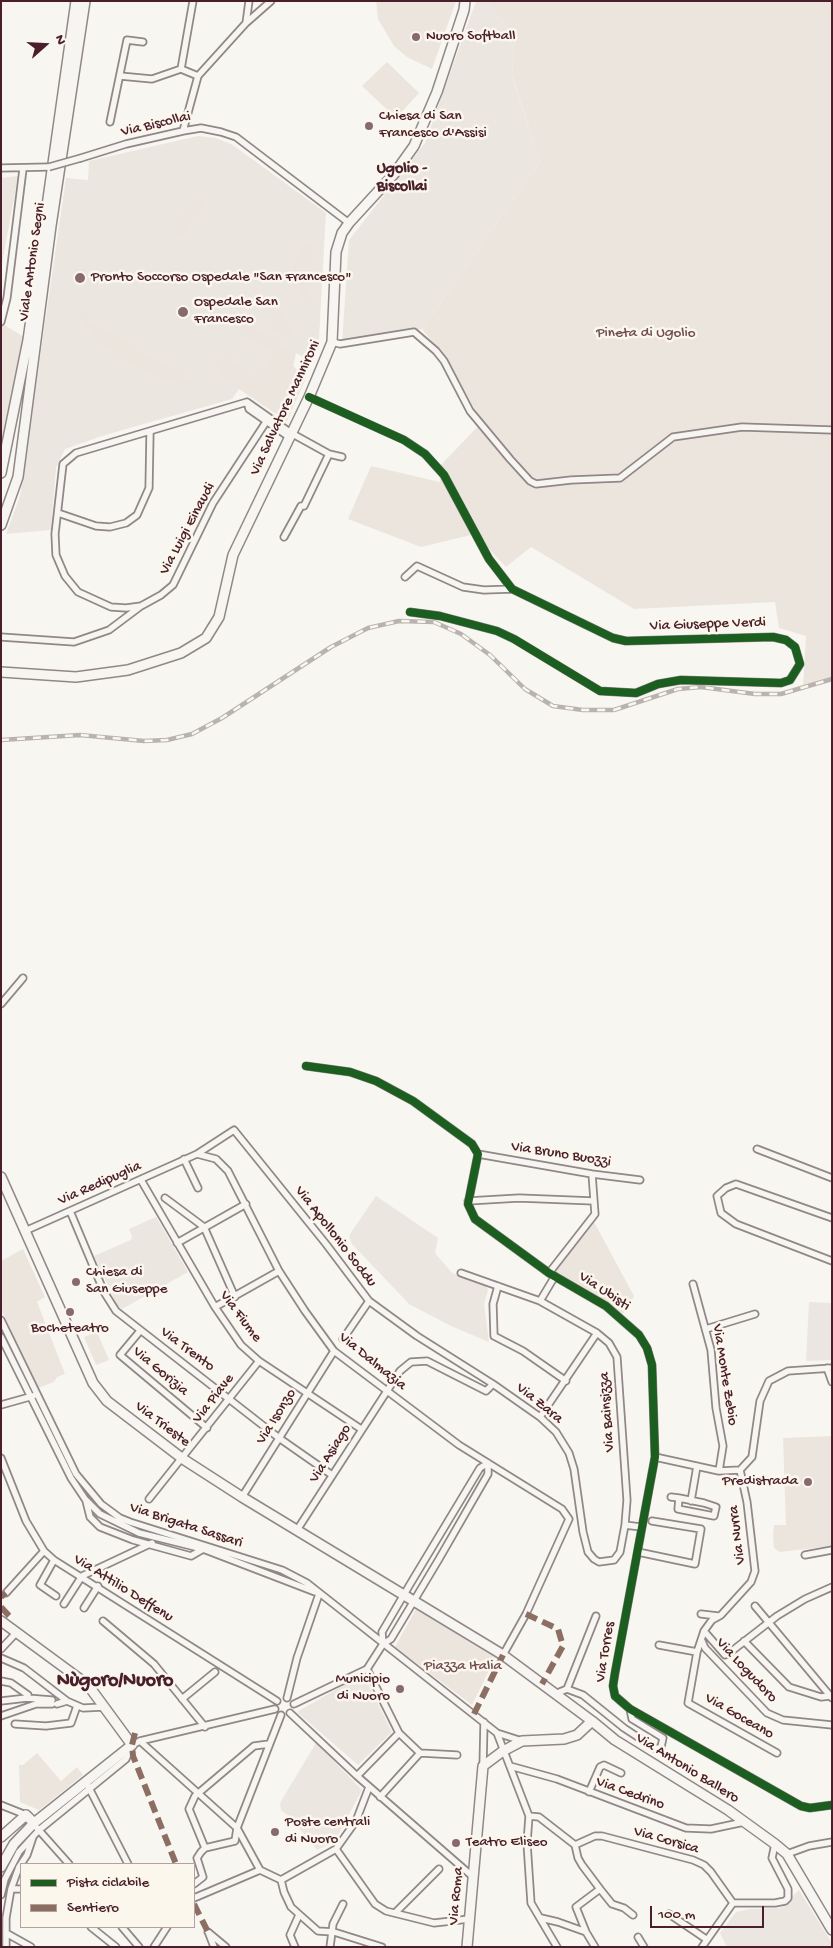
<!DOCTYPE html>
<meta charset="utf-8">
<style>
body{margin:0}
#map{position:relative;width:833px;height:1948px;overflow:hidden;background:#f8f6f0;font-family:"Gochi Hand",sans-serif}
canvas{display:block}
.frame{position:absolute;inset:0;border:2px solid #4a1f2b;pointer-events:none}
.legend{position:absolute;left:20px;top:1863px;width:175px;height:65px;box-sizing:border-box;background:#fbf7ec;border:1px solid #b4a19f;margin:0;padding:6px 9px;list-style:none;font-size:15px;color:#4a1f2b}
.legend li{display:flex;align-items:center;gap:10px;height:25px}
.legend b{width:25px;border:1px solid #b4a19f}
.north{position:absolute;left:20px;top:20px;width:50px;height:50px;-webkit-text-stroke:4px #fbf7ec;paint-order:stroke;rotate:71deg;font-size:14px;font-weight:700;line-height:20px;text-align:center;color:#4a1f2b}
.north::after{content:'';display:block;margin:auto;width:18px;height:22px;background:#4a1f2b;clip-path:polygon(50% 0,100% 100%,50% 72%,0 100%)}
.scale{position:absolute;left:650px;top:1906px;width:114px;height:22px;box-sizing:border-box;border:2px solid #4a1f2b;border-top:0;padding-left:6px;font-size:15px;line-height:18px;white-space:nowrap;color:#4a1f2b;-webkit-text-stroke:4px #fbf7ec;paint-order:stroke}
</style>
<div id="map">
<canvas width="833" height="1948"></canvas>
<div class="frame"></div>
<ul class="legend">
<li><b style="height:6px;background:#1b5e20"></b>Pista ciclabile</li>
<li><b style="height:6px;background:#8d6e63"></b>Sentiero</li>
</ul>
<div class="north">N</div>
<div class="scale">100 m</div>
</div>
<script>
const g = document.querySelector('canvas').getContext('2d');
g.lineJoin = 'round';
function fillPath(path, color) {
  g.fillStyle = color;
  g.fill(path, 'evenodd');
}
function poly(rows) {
  const path = new Path2D();
  for (const r of rows) {
    path.moveTo(r[0], r[1]);
    for (let i = 2; i < r.length; i += 2) path.lineTo(r[i], r[i + 1]);
  }
  return path;
}
function strokePath(path, color, width, dash) {
  g.strokeStyle = color;
  g.lineWidth = width;
  g.lineCap = dash ? 'butt' : 'round';
  g.setLineDash(dash || []);
  g.stroke(path);
}
function write(font, color, halo, rows, align = 'center') {
  g.font = font + ' "Gochi Hand",sans-serif';
  g.lineWidth = 5;
  g.setLineDash([]);
  g.textBaseline = 'middle';
  g.strokeStyle = halo;
  g.fillStyle = color;
  for (const [text, x, y, turn = 0] of rows) {
    g.save();
    g.translate(x, y);
    g.rotate((+turn || 0) * Math.PI / 180);
    g.textAlign = isNaN(turn) ? turn : align;
    if (halo) g.strokeText(text, 0, 0);
    g.fillText(text, 0, 0);
    g.restore();
  }
}
fillPath(poly([
 [476,1,488,1,514,38,512,76,540,162,422,329,342,343,349,240,425,143],
 [198,136,216,138,233,145,326,213,319,338,305,358,296,353,293,366,305,380,287,421,239,389,232,399,105,435,65,449,56,468,51,530,6,534,20,496,66,178,88,180,89,161],
 [18,176,1,269,1,178],
 [376,1196,438,1238,435,1253,452,1273,486,1285,488,1290,484,1304,489,1342,451,1326,409,1304,352,1244,349,1236,352,1231],
 [156,1217,188,1272,122,1309,117,1305,94,1256,131,1240,132,1236,129,1229],
 [809,1302,832,1303,832,1360,806,1361],
 [363,1674,392,1732,358,1765,297,1712],
 [316,1743,362,1790,335,1841,317,1850,289,1816,281,1810,280,1803],
 [799,1890,832,1943,832,1947,727,1947,720,1933,736,1912,750,1909,780,1908]
]), '#ebe6df');
fillPath(poly([
 [376,1,456,1,432,69,407,57,394,46,378,19],
 [488,1,832,1,832,678,803,687,806,636,779,628,775,602,634,609,531,547,506,567,475,534,421,547,348,519,371,466,440,482,439,467,482,422,447,360,422,329,540,162,512,75,514,38],
 [387,62,419,93,396,118,362,86],
 [198,198,206,204,197,216,188,210],
 [185,216,193,221,183,238,174,232],
 [309,241,313,246,308,307,292,267],
 [281,312,292,331,288,336,272,328],
 [79,315,197,385,175,383,154,376,126,362,97,338],
 [235,316,295,355,293,366,305,380,287,421,239,389,239,382,221,377,223,356,242,368,248,376,259,380,274,351,230,325],
 [1,323,24,337,20,368,1,442],
 [594,1222,634,1296,623,1314,554,1271],
 [23,1249,45,1297,37,1302,65,1374,57,1377,54,1382,38,1388,1,1309,1,1261],
 [97,1332,109,1360,96,1365,84,1337],
 [832,1436,832,1546,780,1552,774,1548,773,1538,774,1525,786,1525,783,1438],
 [416,1609,495,1658,472,1705,395,1647],
 [37,1753,61,1781,77,1767,83,1775,39,1810,20,1802,19,1765,23,1765]
]), '#ece5de');
const street = poly([
 [246,23,249,1],
 [181,69,193,1],
 [120,76,152,79,181,69,198,76],
 [110,122,127,40,143,42],
 [183,131,198,76,246,23,271,1],
 [81,158,126,144,183,131,201,128,221,132,236,137,349,223],
 [1,168,49,167],
 [1,322,7,298,23,169],
 [332,342,340,344,414,332,436,351,444,361,470,411,510,459,530,481,536,484,571,480,620,478,673,437,742,427,832,430],
 [309,397,404,440,425,454,444,475,489,559,512,589,613,638,626,641,773,637,786,640,795,647,800,664,790,680,781,683,681,680,658,684,636,693,600,691,514,639,497,631,440,616,410,612],
 [247,402,249,409,289,437],
 [266,422,213,503,173,585,161,595,141,606,126,608,111,607,78,592,65,576,56,555,55,534,63,464,76,453,247,402,291,433,329,454,342,457],
 [58,513,96,526,110,527,126,523,137,515,149,488,150,432],
 [284,537,301,506,304,506,329,454],
 [405,577,417,566,463,587,484,590,512,589],
 [1,637,74,642,109,630,141,606],
 [1,1004,23,978],
 [306,1066,350,1072,376,1081,413,1101,472,1144,478,1154,468,1204,475,1219,549,1273,606,1306,639,1335,647,1348,652,1365,655,1457,615,1673,613,1686,615,1696,630,1709,801,1806,810,1808,832,1805],
 [757,1149,832,1178],
 [197,1154,216,1159,228,1171,279,1271,305,1311,334,1351,459,1445,562,1509,569,1519,526,1614,503,1655],
 [478,1154,592,1174,640,1180],
 [184,1159,198,1188],
 [141,1180,215,1307,241,1345,259,1361,361,1429],
 [165,1198,204,1227,235,1297],
 [468,1201,519,1198,594,1201],
 [70,1211,104,1292,116,1311,279,1438,332,1475],
 [832,1218,736,1184,726,1188,717,1196,721,1213,736,1224,832,1261],
 [25,1231,197,1154,234,1130,326,1244,369,1301,417,1336,493,1384,540,1417,556,1432,569,1453,574,1469,583,1532,588,1552,594,1559,599,1562,614,1560,620,1552,625,1525,641,1527],
 [177,1243,246,1204],
 [461,1273,540,1301,597,1333,609,1343,617,1357,627,1500,625,1525],
 [549,1273,595,1214,592,1174],
 [693,1284,711,1350,716,1408,723,1446,719,1471],
 [498,1286,493,1304,494,1336,523,1351,566,1381],
 [540,1301,555,1276],
 [215,1307,279,1271],
 [1,1320,76,1474,101,1504,120,1518,130,1522,282,1570,307,1583,497,1733,522,1741],
 [706,1329,755,1314],
 [140,1331,120,1355,207,1428],
 [1,1337,71,1478,85,1499,100,1514,139,1533,203,1549,315,1592],
 [343,1339,369,1301],
 [827,1368,832,1382],
 [1,1405,33,1396],
 [540,1417,597,1333],
 [655,1457,719,1471,740,1470,752,1457,760,1401,769,1381,788,1371,832,1368],
 [1,1458,26,1521,44,1551,54,1560,277,1701],
 [740,1470,747,1502,755,1571,751,1582,721,1615,712,1620,704,1631,697,1652,688,1703,777,1753],
 [242,1497,334,1351],
 [671,1497,679,1498,704,1503,716,1507,714,1516,678,1509,679,1498],
 [149,1499,259,1361],
 [86,1501,90,1517,100,1527,133,1540,191,1556,203,1549],
 [691,1501,697,1466],
 [297,1530,400,1371,411,1362,427,1361,486,1391,493,1384],
 [638,1552,695,1564,701,1529,652,1521],
 [805,1555,832,1550],
 [54,1560,40,1585,56,1596],
 [6,1593,44,1551],
 [64,1604,82,1576,152,1543],
 [755,1606,832,1698],
 [84,1608,98,1586],
 [701,1614,718,1616],
 [103,1621,154,1664,205,1727],
 [704,1631,725,1655,728,1654,777,1616,805,1599,832,1587],
 [702,1641,705,1648,767,1713,783,1720,832,1725],
 [744,1641,789,1687,821,1697,830,1696],
 [383,1644,382,1632,409,1586,480,1468,488,1463],
 [659,1645,697,1652],
 [1,1649,16,1633],
 [1,1658,24,1668,67,1701,83,1708,104,1707],
 [367,1669,383,1644,391,1639,439,1559,488,1474,488,1463],
 [367,1669,399,1733,420,1753],
 [1,1681,11,1683,28,1695,27,1698],
 [567,1689,596,1616],
 [555,1694,567,1689,583,1695,624,1728,656,1749,661,1747,663,1738,632,1719,630,1709],
 [287,1698,297,1658,319,1594],
 [182,1699,215,1672],
 [1,1701,27,1698,52,1700],
 [57,1704,67,1701],
 [294,1704,367,1669],
 [290,1713,357,1776,472,1876],
 [1,1716,36,1704,52,1704],
 [15,1724,46,1726,71,1723,77,1706],
 [497,1733,529,1816,539,1817,575,1845,578,1858,582,1865,600,1889,576,1907,586,1932,595,1947],
 [140,1741,237,1828,260,1870,281,1880],
 [420,1753,457,1755],
 [483,1766,484,1722],
 [510,1766,557,1779,686,1828,711,1829,744,1822],
 [357,1776,399,1733],
 [88,1786,128,1864],
 [589,1792,600,1767,604,1765,621,1773],
 [380,1797,420,1753],
 [1,1805,26,1815],
 [529,1816,527,1843,531,1903,557,1947],
 [37,1828,69,1864],
 [575,1845,595,1836,602,1836,693,1860,704,1865,711,1872,733,1903],
 [205,1848,189,1809,195,1796,254,1746,269,1744],
 [336,1849,375,1904,386,1911,434,1923,469,1919],
 [787,1854,809,1846,832,1842],
 [281,1880,336,1849,356,1821,369,1787],
 [281,1880,284,1892,291,1907,318,1931,334,1932,382,1947],
 [194,1884,203,1877,197,1858,201,1852,205,1848,235,1841,237,1828,281,1715],
 [11,1889,21,1889],
 [600,1889,612,1904,624,1908,633,1915],
 [1,1895,5,1879,19,1852,39,1830,126,1759,132,1745,140,1741,275,1709],
 [194,1898,260,1870],
 [733,1903,775,1903,785,1901,788,1898,788,1889,772,1858,775,1844],
 [395,1913,439,1869],
 [669,1914,706,1939],
 [541,1918,558,1922,586,1932],
 [91,1927,116,1947],
 [122,1927,139,1947],
 [208,1932,226,1947],
 [6,1933,31,1947],
 [209,1934,214,1947],
 [638,1937,644,1947],
 [6,1947,6,1918,11,1889,19,1867,27,1855,33,1837],
 [154,1947,167,1927],
 [295,1947,290,1935,299,1915],
 [330,1947,333,1924,343,1904],
 [702,1947,733,1903]
]);
const secondary = poly([
 [1,473,28,340,76,1],
 [1,525,18,477,51,226,85,1],
 [1,672,76,677,128,670,181,653,206,638,219,617,233,555,309,397,332,342,336,252,342,233,349,223,394,174,414,146,437,92,464,10,465,1],
 [1,1177,93,1383,107,1401,183,1459,242,1497,503,1655,592,1721,615,1740,728,1810,775,1844,787,1854,832,1930],
 [1,1621,88,1685,132,1745,34,1823,14,1844,1,1867],
 [1,1837,26,1815,34,1823],
 [467,1947,483,1766,503,1751,522,1741,564,1739,577,1735,592,1721]
]);
strokePath(street, '#918787', 9);
strokePath(secondary, '#918787', 12);
strokePath(street, '#f6f5f1', 5.5);
strokePath(secondary, '#f6f5f1', 9);
const rail = poly([
 [1,740,80,735,144,741,167,740,192,734,222,718,331,647,368,628,399,621,434,622,461,634,490,655,525,689,553,706,583,710,614,710,678,689,701,687,755,694,781,694,832,679]
]);
strokePath(rail, '#b8b3b1', 4.5);
strokePath(rail, '#fbf7ec', 2.5, [8]);
const streetBridge = poly([
 [49,167,81,158]
]);
strokePath(streetBridge, '#918787', 9, []);
strokePath(streetBridge, '#f6f5f1', 5.5);
strokePath(poly([
 [1,1597,6,1593],
 [1,1607,11,1618],
 [526,1614,558,1629,563,1646,542,1684],
 [474,1714,503,1655],
 [135,1733,132,1745,133,1756,176,1864],
 [194,1904,208,1932]
]), '#8d6e63', 6, [12, 6]);
strokePath(poly([
 [309,397,404,440,425,454,444,475,489,559,512,589,613,638,626,641,773,637,786,640,795,647,800,664,790,680,781,683,681,680,658,684,636,693,600,691,514,639,497,631,440,616,410,612],
 [306,1066,350,1072,376,1081,413,1101,472,1144,478,1154,468,1204,475,1219,549,1273,606,1306,639,1335,647,1348,652,1365,655,1457,615,1673,613,1686,615,1696,630,1709,801,1806,810,1808,832,1805]
]), '#1b5e20', 8);
for (const [x, y, r, color] of [
 [416,37,5,"#876a70"],
 [369,126,5,"#876a70"],
 [80,278,6,"#876a70"],
 [183,312,6,"#876a70"],
 [76,1282,5,"#876a70"],
 [70,1312,5,"#876a70"],
 [808,1482,5,"#876a70"],
 [400,1689,5,"#876a70"],
 [275,1832,5,"#876a70"],
 [456,1843,5,"#876a70"]
]) {
  const dot = new Path2D();
  dot.arc(x, y, r, 0, 2 * Math.PI);
  g.fillStyle = color;
  g.fill(dot);
  strokePath(dot, '#fbf7ec', 2);
}
write('15px', '#4a1f2b', '#fbf7ec', [
 ["Nuoro Softball",426,37],
 ["Chiesa di San",379,117],
 ["Francesco d'Assisi",379,134],
 ["Pronto Soccorso Ospedale \"San Francesco\"",91,278],
 ["Ospedale San",194,303],
 ["Francesco",194,320],
 ["Chiesa di",86,1273],
 ["San Giuseppe",86,1290],
 ["Bocheteatro",70,1329,"center"],
 ["Predistrada",798,1482,"right"],
 ["Municipio",390,1680,"right"],
 ["di Nuoro",390,1697,"right"],
 ["Poste centrali",285,1823],
 ["di Nuoro",285,1840],
 ["Teatro Eliseo",466,1843]
], 'left');
write('15px', '#4a1f2b', '#fbf7ec', [
 ["Via Biscollai",156,125,-13],
 ["Viale Antonio Segni",33,262,-82],
 ["Via Salvatore Mannironi",286,408,-65],
 ["Via Luigi Einaudi",188,529,-62],
 ["Via Giuseppe Verdi",708,625,-2],
 ["Via Bruno Buozzi",561,1155,9],
 ["Via Redipuglia",100,1184,-24],
 ["Via Apollonio Soddu",335,1237,52],
 ["Via Ubisti",604,1292,34],
 ["Via Fiume",240,1317,53],
 ["Via Trento",187,1350,37],
 ["Via Dalmazia",372,1362,39],
 ["Via Gorizia",160,1372,40],
 ["Via Monte Zebio",724,1375,81],
 ["Via Piave",214,1399,-52],
 ["Via Zara",539,1404,39],
 ["Via Bainsizza",608,1412,-94],
 ["Via Isonzo",277,1417,-58],
 ["Via Trieste",162,1425,37],
 ["Via Asiago",331,1454,-58],
 ["Via Brigata Sassari",186,1526,18],
 ["Via Nurra",738,1535,-97],
 ["Via Attilio Deffenu",123,1589,32],
 ["Via Torres",606,1652,-81],
 ["Via Logudoro",746,1671,47],
 ["Via Goceano",739,1717,30],
 ["Via Antonio Ballero",687,1769,32],
 ["Via Cedrino",630,1794,20],
 ["Via Corsica",666,1841,16],
 ["Via Roma",457,1896,-85]
]);
write('15px', '#704d54', '#fbf7ec', [
 ["Pineta di Ugolio",646,334],
 ["Piazza Italia",463,1667]
]);
write('bold 16px', '#4a1f2b', '#fbf7ec', [
 ["Ugolio -",402,170],
 ["Biscollai",402,188]
]);
write('bold 20px', '#4a1f2b', '#fbf7ec', [
 ["Nùgoro/Nuoro",115,1682]
]);
</script>
